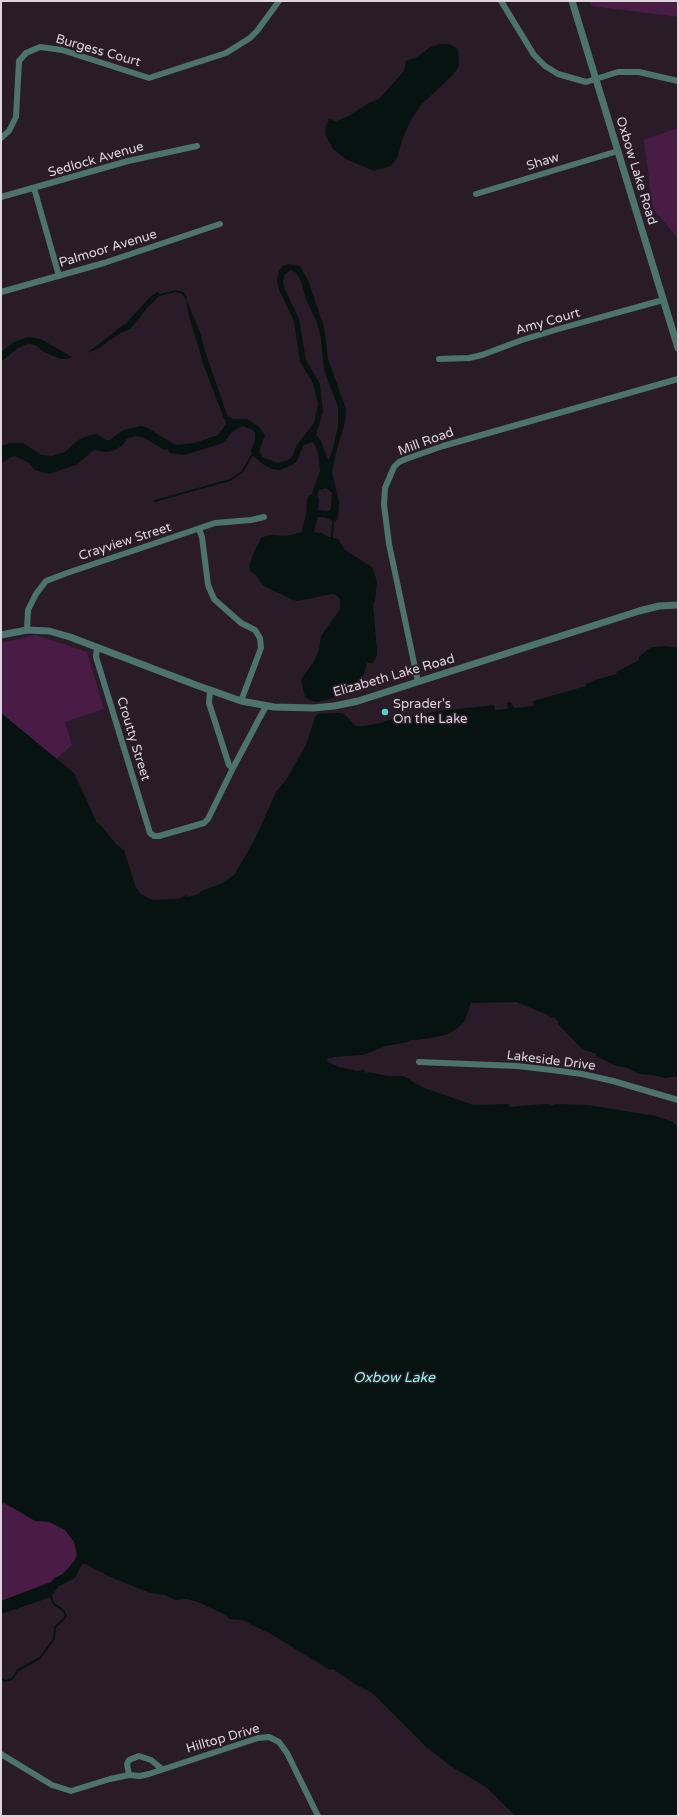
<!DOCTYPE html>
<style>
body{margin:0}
#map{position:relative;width:679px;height:1817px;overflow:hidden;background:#291c28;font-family:"Varela Round",sans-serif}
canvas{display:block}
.frame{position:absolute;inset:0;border:2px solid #ded4dc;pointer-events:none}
</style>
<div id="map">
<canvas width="679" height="1817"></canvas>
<div class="frame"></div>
</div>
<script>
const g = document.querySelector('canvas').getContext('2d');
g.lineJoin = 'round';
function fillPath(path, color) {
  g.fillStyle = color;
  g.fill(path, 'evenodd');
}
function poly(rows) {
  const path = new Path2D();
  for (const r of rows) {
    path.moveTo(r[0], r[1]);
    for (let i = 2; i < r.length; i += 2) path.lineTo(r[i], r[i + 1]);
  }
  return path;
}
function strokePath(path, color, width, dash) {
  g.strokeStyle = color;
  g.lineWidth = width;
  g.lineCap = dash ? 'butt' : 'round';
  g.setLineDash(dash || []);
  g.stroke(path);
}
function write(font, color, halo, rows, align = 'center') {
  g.font = font + ' "Varela Round",sans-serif';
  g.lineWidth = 3.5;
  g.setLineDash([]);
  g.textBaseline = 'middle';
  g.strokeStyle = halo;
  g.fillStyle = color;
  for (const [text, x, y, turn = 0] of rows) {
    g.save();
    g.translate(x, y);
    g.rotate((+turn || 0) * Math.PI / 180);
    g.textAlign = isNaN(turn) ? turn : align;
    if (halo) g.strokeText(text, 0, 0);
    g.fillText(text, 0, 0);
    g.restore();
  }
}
fillPath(poly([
 [589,1,678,1,678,17,592,6],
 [678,128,678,238,653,209,644,140],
 [36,635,87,652,104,709,65,722,72,745,56,759,1,713,1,643],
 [1,1431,86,1553,40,1593,1,1605]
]), '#491c46');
fillPath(poly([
 [439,44,449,44,458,49,459,66,453,75,422,104,411,120,402,140,398,156,391,166,374,171,346,159,333,149,325,134,326,126,329,119,336,121,349,116,369,103,379,99,404,71,406,61,417,57,429,48],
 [288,264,300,266,308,280,324,327,328,359,346,409,345,422,337,449,332,472,339,501,338,519,334,523,329,519,323,517,311,517,309,511,313,490,320,471,318,453,314,443,311,442,303,446,297,461,292,465,280,470,272,469,264,465,252,455,251,450,255,441,255,433,252,429,242,426,232,432,223,443,185,455,170,453,167,449,164,450,143,437,135,436,127,439,123,445,115,450,107,452,94,450,76,465,49,474,35,470,29,463,15,456,11,457,1,464,1,446,10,443,23,443,41,455,51,456,65,452,78,440,90,435,97,434,106,440,110,440,123,430,141,426,146,427,176,445,194,443,218,435,226,424,204,366,189,316,186,298,201,335,205,351,227,415,233,419,247,419,259,427,265,435,260,448,260,452,262,457,278,463,288,460,293,455,296,446,314,423,318,403,313,383,300,362,294,321,280,292,277,282,279,270,283,266],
 [291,270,296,273,301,281,306,299,317,323,321,339,324,370,338,407,338,427,331,455,328,460,321,441,316,435,323,412,320,384,306,360,299,319,284,287,283,281,285,274],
 [326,488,332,493,331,508,329,511,317,510,315,503,319,490],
 [158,292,160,295,147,308,131,328,119,334,96,350,87,353,126,323,151,296],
 [28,337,41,339,72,357,67,359,61,359,44,352,35,345,28,344,18,348,1,362,1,352,14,342],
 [307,532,322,533,326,536,338,539,345,550,373,568,377,582,375,600,373,605,377,649,377,655,373,663,367,663,364,674,341,696,317,702,309,700,305,697,301,680,314,661,319,650,321,636,340,609,340,599,336,595,332,594,298,601,293,600,264,586,255,574,251,572,249,566,254,552,262,537,272,535,286,536,298,533],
 [666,646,678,648,678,1076,665,1078,653,1075,639,1074,628,1068,614,1065,596,1056,596,1054,582,1049,558,1024,559,1022,554,1017,550,1018,548,1015,516,1002,471,1003,465,1020,458,1028,446,1035,418,1040,411,1040,408,1042,386,1046,363,1055,333,1057,327,1059,328,1062,339,1067,358,1071,363,1069,366,1073,368,1072,387,1076,403,1076,424,1088,474,1105,509,1104,510,1107,542,1104,549,1104,552,1106,556,1104,588,1105,656,1116,673,1122,678,1127,678,1816,515,1816,487,1788,449,1765,424,1745,371,1692,358,1686,333,1669,330,1670,269,1633,242,1620,229,1619,226,1615,198,1602,187,1599,175,1600,165,1595,150,1593,108,1576,86,1564,82,1564,75,1578,59,1586,51,1597,1,1614,1,1601,51,1582,54,1578,63,1574,75,1560,77,1554,74,1542,65,1530,49,1522,35,1521,1,1501,1,713,74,773,97,823,100,824,116,844,124,850,136,888,141,894,152,900,178,899,187,895,188,897,199,894,201,891,223,883,234,875,254,841,276,792,286,780,306,745,315,717,318,714,339,713,344,714,356,726,364,726,380,723,408,714,409,718,439,711,494,705,495,710,508,709,507,703,511,702,514,708,534,706,533,701,586,686,586,684,595,680,617,674,616,672,639,660,639,657,647,650,652,647]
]), '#061311');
strokePath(poly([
 [160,295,176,291,183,293,186,298],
 [155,501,230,480,242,472,252,455],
 [332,537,333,523],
 [1,1505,2,1502],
 [1,1679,6,1681,13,1678,18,1670,40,1658,54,1639,55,1627,62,1621,66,1616,63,1610,54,1604,51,1597]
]), '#061311', 2);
strokePath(poly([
 [303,548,312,516,313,500]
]), '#061311', 12);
strokePath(poly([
 [501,1,534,55,545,66,558,74,586,82,618,72,639,72,678,81],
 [1,138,9,131,16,117,19,61,26,53,40,47,62,50,149,78,226,53,250,38,257,31,279,1],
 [34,188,59,276],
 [476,194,618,151],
 [1,197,128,161,197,146],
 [1,292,104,263,220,224],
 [439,359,469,358,482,355,522,340,562,328,663,300],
 [199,529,202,537,208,585,214,599,241,623,255,630,260,638,261,648,241,701],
 [27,630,28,610,36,594,46,581,67,573,215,523,251,520,264,517],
 [97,647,96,657,150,833,154,836,159,836,204,823,208,819,233,768,266,706],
 [418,682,389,544,384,505,385,488,394,467,399,462,406,459,443,446,678,379],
 [210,691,209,703,229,765,233,768],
 [419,1062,517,1066,552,1070,582,1074,613,1081,678,1100],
 [1,1754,52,1785,71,1791,110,1779,129,1775,140,1776,149,1774,258,1738,269,1737,279,1742,287,1753,318,1816],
 [129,1775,127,1764,129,1760,139,1756,151,1760,162,1769]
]), '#4d736f', 6);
strokePath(poly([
 [572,1,678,348],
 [1,635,27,630,49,631,70,637,196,685,241,701,274,707,313,708,334,706,358,701,639,611,659,606,678,605]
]), '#4d736f', 7);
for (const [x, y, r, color] of [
 [385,712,4,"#56cec3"]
]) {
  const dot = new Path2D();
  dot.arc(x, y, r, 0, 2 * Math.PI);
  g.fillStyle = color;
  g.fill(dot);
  strokePath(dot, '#291c28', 1.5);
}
write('13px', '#ded4dc', '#291c28', [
 ["Burgess Court",98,51,16],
 ["Sedlock Avenue",96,160,-16],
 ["Shaw",543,162,-17],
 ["Oxbow Lake Road",636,171,73],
 ["Palmoor Avenue",108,249,-17],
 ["Amy Court",548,322,-16],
 ["Mill Road",426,442,-20],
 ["Crayview Street",125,542,-18],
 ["Elizabeth Lake Road",394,676,-16],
 ["Croutty Street",133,739,73],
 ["Lakeside Drive",551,1061,7],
 ["Hilltop Drive",223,1739,-16]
]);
write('13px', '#ded4dc', '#291c28', [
 ["Sprader's",393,705],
 ["On the Lake",393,720]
], 'left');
write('italic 14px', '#8efbef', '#291c28', [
 ["Oxbow Lake",394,1378]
]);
</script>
